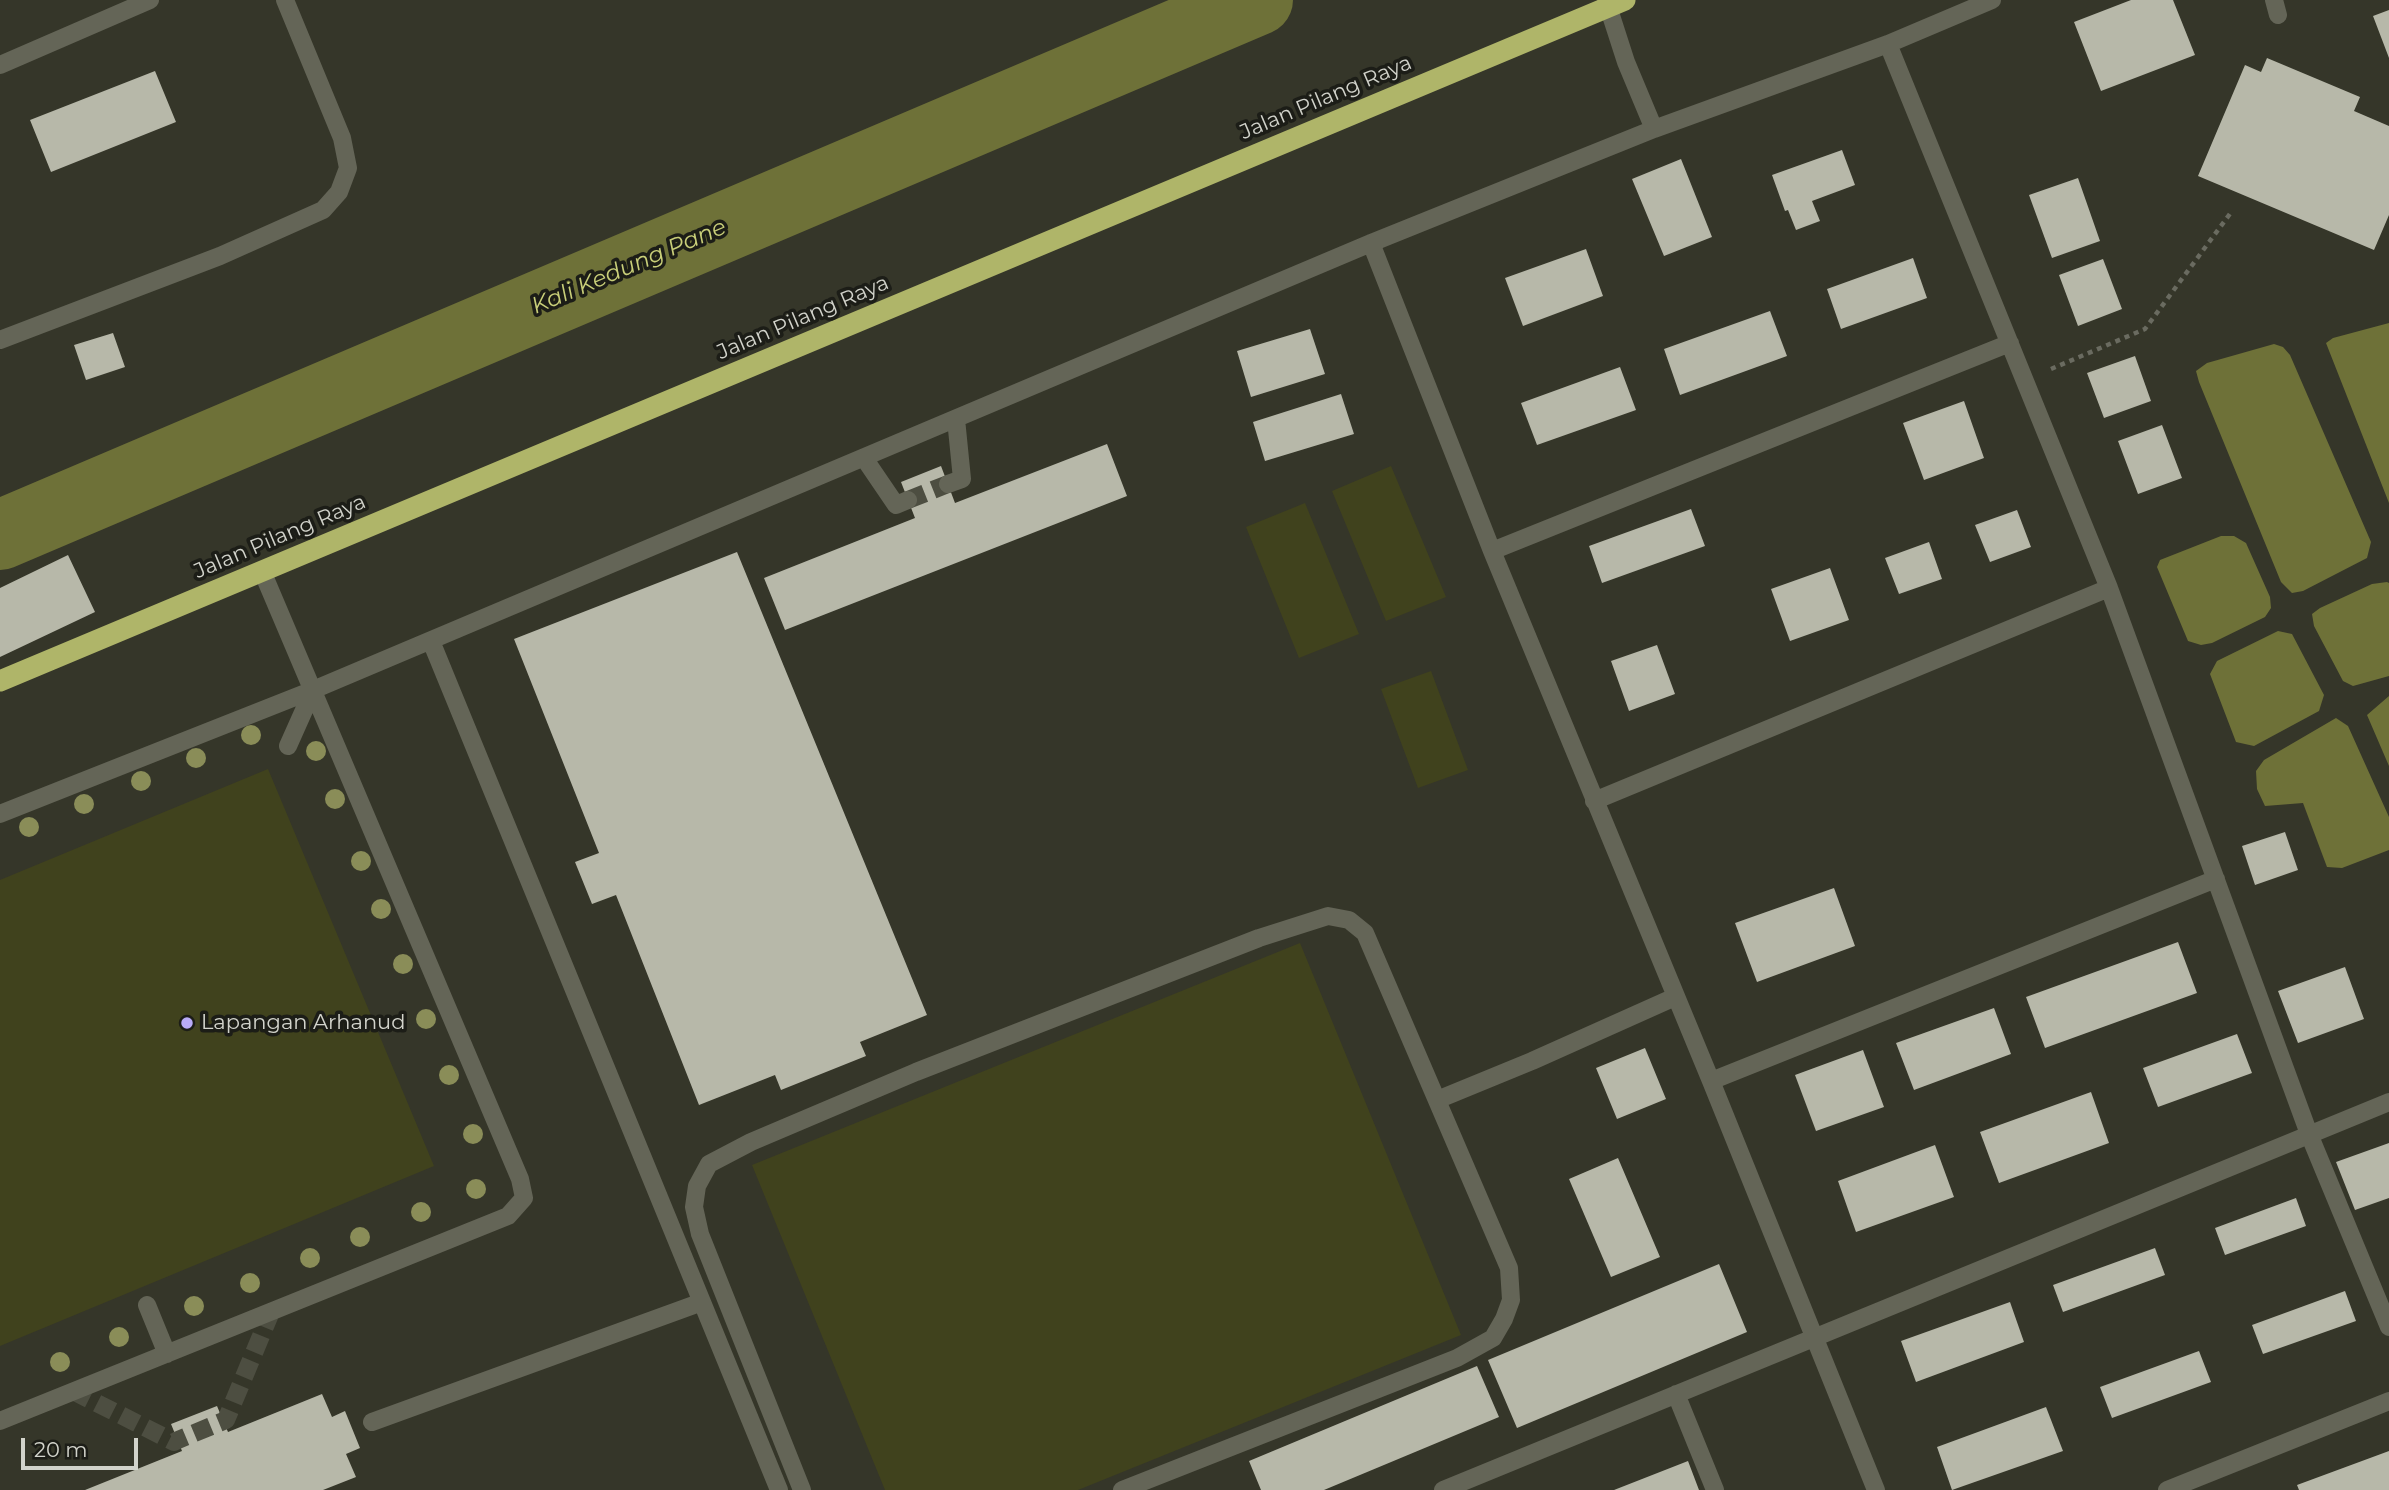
<!DOCTYPE html>
<style>
body{margin:0}
#map{position:relative;width:2389px;height:1490px;overflow:hidden;background:#353629;font-family:Montserrat,sans-serif}
canvas{display:block}
.scale{position:absolute;left:21px;top:1438px;width:117px;height:32px;box-sizing:border-box;border:4px solid #d2d3cb;border-top:0;padding-left:9px;font-size:21px;line-height:24px;white-space:nowrap;color:#d2d3cb;-webkit-text-stroke:5px #1c1d17;paint-order:stroke}
</style>
<div id="map">
<canvas width="2389" height="1490"></canvas>
<div class="scale">20 m</div>
</div>
<script>
const g = document.querySelector('canvas').getContext('2d');
g.lineJoin = 'round';
function fillPath(path, color) {
  g.fillStyle = color;
  g.fill(path, 'evenodd');
}
function poly(rows) {
  const path = new Path2D();
  for (const r of rows) {
    path.moveTo(r[0], r[1]);
    for (let i = 2; i < r.length; i += 2) path.lineTo(r[i], r[i + 1]);
  }
  return path;
}
function strokePath(path, color, width, dash) {
  g.strokeStyle = color;
  g.lineWidth = width;
  g.lineCap = dash ? 'butt' : 'round';
  g.setLineDash(dash || []);
  g.stroke(path);
}
function write(font, color, halo, rows, align = 'center') {
  g.font = font + ' Montserrat,sans-serif';
  g.lineWidth = 7;
  g.setLineDash([]);
  g.textBaseline = 'middle';
  g.strokeStyle = halo;
  g.fillStyle = color;
  for (const [text, x, y, turn = 0] of rows) {
    g.save();
    g.translate(x, y);
    g.rotate((+turn || 0) * Math.PI / 180);
    g.textAlign = isNaN(turn) ? turn : align;
    if (halo) g.strokeText(text, 0, 0);
    g.fillText(text, 0, 0);
    g.restore();
  }
}
fillPath(poly([
 [1391,466,1446,597,1386,621,1332,491],
 [1305,503,1359,634,1299,658,1246,527],
 [1431,671,1468,770,1418,788,1381,689],
 [268,769,434,1166,0,1346,0,880],
 [1300,943,1461,1335,1078,1490,885,1490,752,1165]
]), '#40421d');
fillPath(poly([
 [2389,323,2389,503,2326,343,2333,338],
 [2274,344,2283,347,2290,355,2371,542,2367,558,2303,591,2292,593,2281,582,2199,382,2196,371,2207,363],
 [2221,536,2234,536,2246,543,2270,597,2271,608,2265,617,2212,643,2201,645,2188,641,2157,567,2160,560],
 [2387,582,2389,583,2389,676,2353,686,2343,681,2314,626,2312,614,2320,608,2372,584],
 [2278,631,2292,634,2324,695,2319,711,2254,746,2236,742,2210,674,2217,661],
 [2389,696,2389,766,2367,715],
 [2336,718,2348,726,2389,817,2389,850,2342,868,2327,867,2303,803,2265,806,2257,789,2256,771,2264,760]
]), '#6e7138');
strokePath(poly([
 [0,535,1258,0]
]), '#6e7138', 70);
fillPath(poly([
 [2131,0,2173,0,2195,55,2101,91,2074,22],
 [2389,10,2389,58,2373,16],
 [2267,58,2360,97,2354,111,2389,126,2389,215,2374,250,2198,176,2245,65,2261,72],
 [155,71,176,122,51,172,30,120],
 [1842,150,1855,185,1812,201,1820,221,1796,230,1788,210,1785,211,1772,175],
 [1681,159,1712,237,1664,256,1632,179],
 [2078,178,2100,241,2052,258,2029,195],
 [1586,249,1603,296,1523,326,1505,278],
 [1913,258,1927,298,1841,329,1827,289],
 [2103,259,2122,309,2078,326,2059,275],
 [1770,311,1787,356,1680,395,1664,349],
 [1310,329,1325,374,1251,397,1237,351],
 [113,333,125,367,86,380,74,345],
 [2135,356,2151,401,2104,418,2087,373],
 [1620,367,1636,410,1537,445,1521,403],
 [1341,394,1354,434,1265,461,1253,422],
 [1964,401,1984,458,1924,480,1903,423],
 [2162,425,2182,478,2138,494,2118,441],
 [1107,444,1127,496,785,630,764,578,915,518,901,482,941,466,955,503],
 [1691,509,1705,546,1602,583,1589,546],
 [2017,510,2031,547,1990,562,1975,525],
 [1929,542,1942,579,1899,594,1885,558],
 [737,552,927,1015,860,1042,866,1056,781,1090,775,1075,699,1105,616,895,592,904,575,862,599,853,514,639],
 [68,555,95,612,0,657,0,588],
 [1830,568,1849,620,1790,641,1771,589],
 [1657,645,1675,694,1629,711,1611,661],
 [2285,832,2298,870,2255,885,2242,846],
 [1834,888,1855,946,1757,982,1735,923],
 [2178,942,2197,993,2045,1048,2026,997],
 [2345,967,2364,1019,2298,1043,2278,991],
 [1994,1008,2011,1054,1914,1090,1896,1043],
 [2237,1034,2252,1073,2158,1107,2143,1068],
 [1645,1048,1666,1099,1617,1119,1596,1068],
 [1863,1050,1884,1107,1816,1131,1795,1075],
 [2091,1092,2109,1143,1999,1183,1980,1132],
 [2389,1143,2389,1198,2355,1210,2336,1162],
 [1935,1145,1954,1197,1856,1232,1838,1181],
 [1618,1158,1660,1257,1611,1277,1569,1179],
 [2296,1198,2306,1226,2225,1255,2215,1228],
 [2155,1248,2165,1275,2063,1312,2053,1285],
 [1719,1264,1747,1332,1517,1428,1488,1360],
 [2345,1291,2356,1321,2263,1354,2252,1325],
 [2010,1302,2024,1342,1916,1382,1901,1341],
 [2199,1351,2211,1382,2112,1418,2100,1387],
 [1477,1366,1499,1417,1324,1490,1261,1490,1249,1461],
 [322,1394,332,1417,345,1411,360,1448,346,1454,356,1477,323,1490,85,1490,182,1451,171,1424,217,1406,228,1432],
 [2046,1407,2063,1451,1952,1490,1937,1447],
 [2389,1451,2389,1490,2299,1490,2297,1485],
 [1688,1461,1699,1490,1614,1490]
]), '#b7b8a9');
strokePath(poly([
 [908,500,948,484],
 [73,1391,174,1442,178,1440,226,1420,271,1312]
]), '#4d4e41', 18, [18, 9]);
strokePath(poly([
 [2051,369,2145,329,2232,211]
]), '#6a6b60', 4.5, [5, 5]);
strokePath(poly([
 [1606,0,1626,62,1654,129],
 [2274,0,2278,15],
 [1888,44,2109,588,2309,1134,2389,1327],
 [0,65,150,0],
 [1371,243,1492,551,1711,1081,1876,1490],
 [0,340,220,256,323,210,339,192,348,168,342,138,285,0],
 [864,458,896,505,908,500],
 [948,484,962,479,956,419],
 [1492,551,2010,343],
 [431,641,779,1490],
 [288,746,313,690],
 [1594,801,2109,588],
 [0,814,313,690,1371,243,1654,129,1888,44,1992,0],
 [1711,1081,2216,879],
 [1437,1100,1532,1061,1675,997],
 [147,1305,167,1354],
 [1676,1394,1715,1490],
 [0,1421,508,1216,524,1198,520,1179,262,571],
 [372,1422,702,1302],
 [802,1490,700,1234,694,1207,697,1186,709,1164,751,1142,916,1072,1259,938,1328,916,1349,920,1365,933,1509,1268,1511,1300,1504,1319,1493,1338,1457,1358,1122,1490],
 [1443,1490,2389,1102],
 [2167,1490,2389,1401]
]), '#646557', 18);
strokePath(poly([
 [0,681,1625,0]
]), '#afb569', 21);
g.fillStyle = '#8a8d58';
for (const [x, y] of [
 [251,735],
 [316,751],
 [196,758],
 [141,781],
 [335,799],
 [84,804],
 [29,827],
 [361,861],
 [381,909],
 [403,964],
 [426,1019],
 [449,1075],
 [473,1134],
 [476,1189],
 [421,1212],
 [360,1237],
 [310,1258],
 [250,1283],
 [194,1306],
 [119,1337],
 [60,1362]
]) {
  g.beginPath();
  g.arc(x, y, 10, 0, 2 * Math.PI);
  g.fill();
}
for (const [x, y, r, color] of [
 [187,1023,7,"#b9abf7"]
]) {
  const dot = new Path2D();
  dot.arc(x, y, r, 0, 2 * Math.PI);
  g.fillStyle = color;
  g.fill(dot);
  strokePath(dot, '#1c1d17', 2.5);
}
write('21px', '#d2d3cb', '#1c1d17', [
 ["Jalan Pilang Raya",1326,98,-23],
 ["Jalan Pilang Raya",803,318,-23],
 ["Jalan Pilang Raya",280,537,-23]
]);
write('21px', '#d2d3cb', '#1c1d17', [
 ["Lapangan Arhanud",201,1023]
], 'left');
write('italic 23px', '#c9cf79', '#1c1d17', [
 ["Kali Kedung Pane",629,267,-23]
]);
</script>
